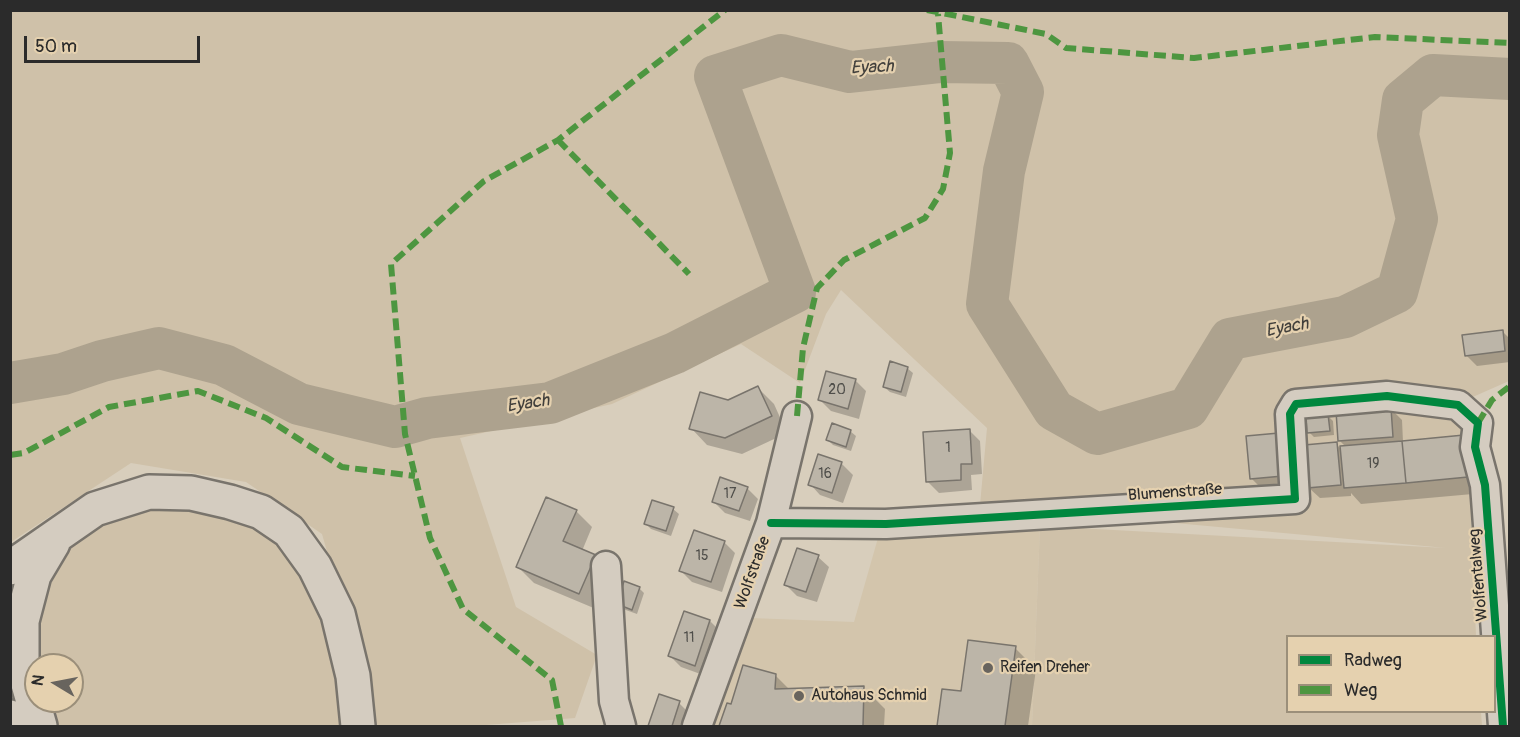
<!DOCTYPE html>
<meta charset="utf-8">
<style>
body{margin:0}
#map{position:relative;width:1520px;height:737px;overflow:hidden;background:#d8cebc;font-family:Pangolin,sans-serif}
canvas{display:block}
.frame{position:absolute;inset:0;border:12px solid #2b2b2b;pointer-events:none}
.legend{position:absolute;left:1286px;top:635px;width:210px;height:78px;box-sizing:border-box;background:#e5d1af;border:2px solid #9b8f7a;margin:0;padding:8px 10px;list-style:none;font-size:18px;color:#2b2b2b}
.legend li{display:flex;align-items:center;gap:12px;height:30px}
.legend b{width:30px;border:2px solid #9b8f7a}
.north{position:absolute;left:24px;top:653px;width:60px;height:60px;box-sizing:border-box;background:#e5d1af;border:2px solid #9b8f7a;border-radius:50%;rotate:280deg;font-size:16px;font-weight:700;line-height:24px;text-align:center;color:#2b2b2b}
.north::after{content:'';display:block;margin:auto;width:21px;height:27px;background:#68645e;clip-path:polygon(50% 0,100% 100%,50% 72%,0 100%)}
.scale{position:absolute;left:24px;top:36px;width:176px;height:27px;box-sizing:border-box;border:3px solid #2b2b2b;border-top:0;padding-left:8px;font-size:18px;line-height:21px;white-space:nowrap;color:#2b2b2b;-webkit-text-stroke:4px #e5d1af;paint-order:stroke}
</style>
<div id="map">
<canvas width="1520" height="737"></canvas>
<div class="frame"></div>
<ul class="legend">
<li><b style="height:8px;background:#00873e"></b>Radweg</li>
<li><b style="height:8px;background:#4d9640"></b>Weg</li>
</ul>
<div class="north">N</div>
<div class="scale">50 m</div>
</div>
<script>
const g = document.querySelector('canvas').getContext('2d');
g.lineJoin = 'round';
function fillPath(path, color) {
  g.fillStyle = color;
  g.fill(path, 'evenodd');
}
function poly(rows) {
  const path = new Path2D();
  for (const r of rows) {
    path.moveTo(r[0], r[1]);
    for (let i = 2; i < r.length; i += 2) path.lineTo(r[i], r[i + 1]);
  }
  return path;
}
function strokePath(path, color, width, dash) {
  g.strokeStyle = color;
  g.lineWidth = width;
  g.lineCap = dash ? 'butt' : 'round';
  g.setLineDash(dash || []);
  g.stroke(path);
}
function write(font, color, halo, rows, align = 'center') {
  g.font = font + ' Pangolin,sans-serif';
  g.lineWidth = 4.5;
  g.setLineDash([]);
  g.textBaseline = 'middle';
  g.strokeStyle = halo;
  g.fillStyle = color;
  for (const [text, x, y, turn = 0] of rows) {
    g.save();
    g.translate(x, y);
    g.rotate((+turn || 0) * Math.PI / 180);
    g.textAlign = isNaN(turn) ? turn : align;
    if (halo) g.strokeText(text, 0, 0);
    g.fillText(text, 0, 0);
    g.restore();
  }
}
fillPath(poly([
 [1040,526,1032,726,709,726,751,618,854,622,878,538]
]), '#d3c5ac');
fillPath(poly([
 [10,11,1509,11,1509,381,1466,400,1476,636,1288,636,1288,712,1481,712,1482,726,1032,726,1040,526,1446,548,980,505,987,428,841,290,826,314,800,383,741,344,612,404,460,438,516,607,597,655,575,718,473,726,377,726,322,534,246,482,131,463,11,542],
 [153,502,228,512,282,541,330,619,343,726,56,726,47,701,72,701,72,665,36,665,35,622,43,581,64,546,102,520]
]), '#cfc1a9');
fillPath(poly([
 [1502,331,1510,339,1510,362,1477,366,1466,355],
 [907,368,913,373,906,397,890,392,884,387],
 [855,380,866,391,859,419,831,411,820,400],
 [758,388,774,404,787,433,742,454,707,445,691,428,728,402],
 [1391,409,1402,420,1403,442,1464,437,1484,493,1361,504,1351,493,1351,496,1320,498,1309,488,1336,444,1340,448,1346,447,1339,440],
 [1328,416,1333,421,1334,435,1314,437,1309,432],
 [969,430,980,441,982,474,971,475,972,490,939,493,928,482],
 [850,431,856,436,851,451,833,445,828,440],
 [1248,438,1293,487,1262,489,1251,478],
 [819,456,842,464,853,475,843,503,820,495,810,484],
 [747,488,758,499,750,521,725,513,714,502],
 [673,509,679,514,671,536,651,529,646,524],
 [576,511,592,527,582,551,595,556,611,573,596,609,534,583,518,567],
 [724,542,735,553,722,592,692,582,681,571],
 [818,557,829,567,817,602,797,596,786,585],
 [639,588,644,593,637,614,623,609,618,604],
 [710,621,721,632,706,676,681,667,670,656],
 [1015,648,1036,669,1028,726,939,726,944,690,962,693],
 [775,675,790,690,864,688,885,709,884,726,721,726,728,705,732,706],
 [660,696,679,703,690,714,686,726,649,726]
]), '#0003');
strokePath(poly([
 [10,383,63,374,102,361,159,348,224,365,299,404,395,427,427,418,550,403,675,353,795,292,715,76,781,55,850,72,941,62,1008,63,1023,92,1004,171,987,304,1054,410,1097,434,1188,408,1230,339,1345,317,1397,292,1417,219,1398,135,1403,100,1433,75,1510,79]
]), '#ada28e', 42);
const building = poly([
 [1503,330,1505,351,1465,356,1462,335,1503,330],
 [890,361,908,367,901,392,883,387,890,361],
 [826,371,856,379,848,409,818,400,826,371],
 [758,386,772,416,725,438,689,429,700,392,728,400,758,386],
 [1391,408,1393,437,1338,441,1336,411,1391,408],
 [1328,414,1330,431,1307,433,1306,416,1328,414],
 [832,423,851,430,846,447,826,440,832,423],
 [970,429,972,464,961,464,961,480,926,482,923,432,970,429],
 [1279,433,1283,476,1250,479,1246,436,1279,433],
 [1464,435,1468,477,1406,483,1402,441,1464,435],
 [1402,441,1406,483,1344,488,1340,446,1402,441],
 [1337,442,1341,485,1307,488,1304,445,1337,442],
 [818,454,842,462,832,493,808,485,818,454],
 [720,477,748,487,739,511,712,502,720,477],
 [546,497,577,510,563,541,596,555,579,594,516,567,546,497],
 [652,500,674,507,666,531,644,524,652,500],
 [694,530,725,541,711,582,679,571,694,530],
 [797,548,819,555,806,592,784,585,797,548],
 [624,581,640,587,632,610,617,604,624,581],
 [684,611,710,620,695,666,668,656,684,611],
 [968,640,1016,646,1005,726,937,726,942,689,961,691,968,640],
 [743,665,776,674,775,689,864,686,863,726,719,726,727,703,731,704,743,665],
 [659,694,680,701,672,726,648,726,659,694]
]);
fillPath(building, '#bcb5a8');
strokePath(building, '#79746c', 1.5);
const minor = poly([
 [771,523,886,524,1295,499,1290,414,1296,404,1387,396,1458,405,1478,423,1475,447,1485,485,1503,726],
 [606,566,614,701,621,726],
 [697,726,771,523,797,416]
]);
const highway = poly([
 [10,568,95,509,149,492,191,493,230,502,261,512,289,531,315,567,338,614,353,676,358,726],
 [10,717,19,726],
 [40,726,22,663,22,621,34,575,53,543]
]);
strokePath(minor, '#79746c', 33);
strokePath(highway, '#79746c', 38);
strokePath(minor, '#d4ccc0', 28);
strokePath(highway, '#d4ccc0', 33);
strokePath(poly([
 [927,10,1046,34,1066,48,1194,58,1375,37,1510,43],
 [558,140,689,274],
 [797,416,803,348,817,288,844,260,925,218,943,189,950,153,938,14],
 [1478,423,1492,400,1510,386],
 [10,455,24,453,109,407,198,391,266,418,342,467,415,476],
 [561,726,552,680,463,609,430,538,405,434,391,264,484,181,558,140,725,10]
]), '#4d9640', 6, [12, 6]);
strokePath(poly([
 [771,523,886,524,1295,499,1290,414,1296,404,1387,396,1458,405,1478,423,1475,447,1485,485,1503,726]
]), '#00873e', 8);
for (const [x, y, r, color] of [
 [988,668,6,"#68645e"],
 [799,696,6,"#68645e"]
]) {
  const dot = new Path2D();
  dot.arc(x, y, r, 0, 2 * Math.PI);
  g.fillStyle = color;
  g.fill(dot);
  strokePath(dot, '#e5d1af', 2);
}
write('14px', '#4f4e4a', null, [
 ["20",837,390],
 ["1",948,448],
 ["19",1373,464],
 ["16",825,474],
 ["17",730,494],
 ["15",702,556],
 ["11",689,638]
]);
write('16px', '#2b2b2b', '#e5d1af', [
 ["Blumenstraße",1175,493,-4],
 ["Wolfstraße",753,573,-70],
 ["Wolfentalweg",1479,575,-95]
]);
write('16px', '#2b2b2b', '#e5d1af', [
 ["Reifen Dreher",1000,668],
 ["Autohaus Schmid",811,696]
], 'left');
write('italic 18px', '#413f3b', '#e5d1af', [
 ["Eyach",872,68,-3],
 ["Eyach",1287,328,-11],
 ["Eyach",528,404,-9]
]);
</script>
